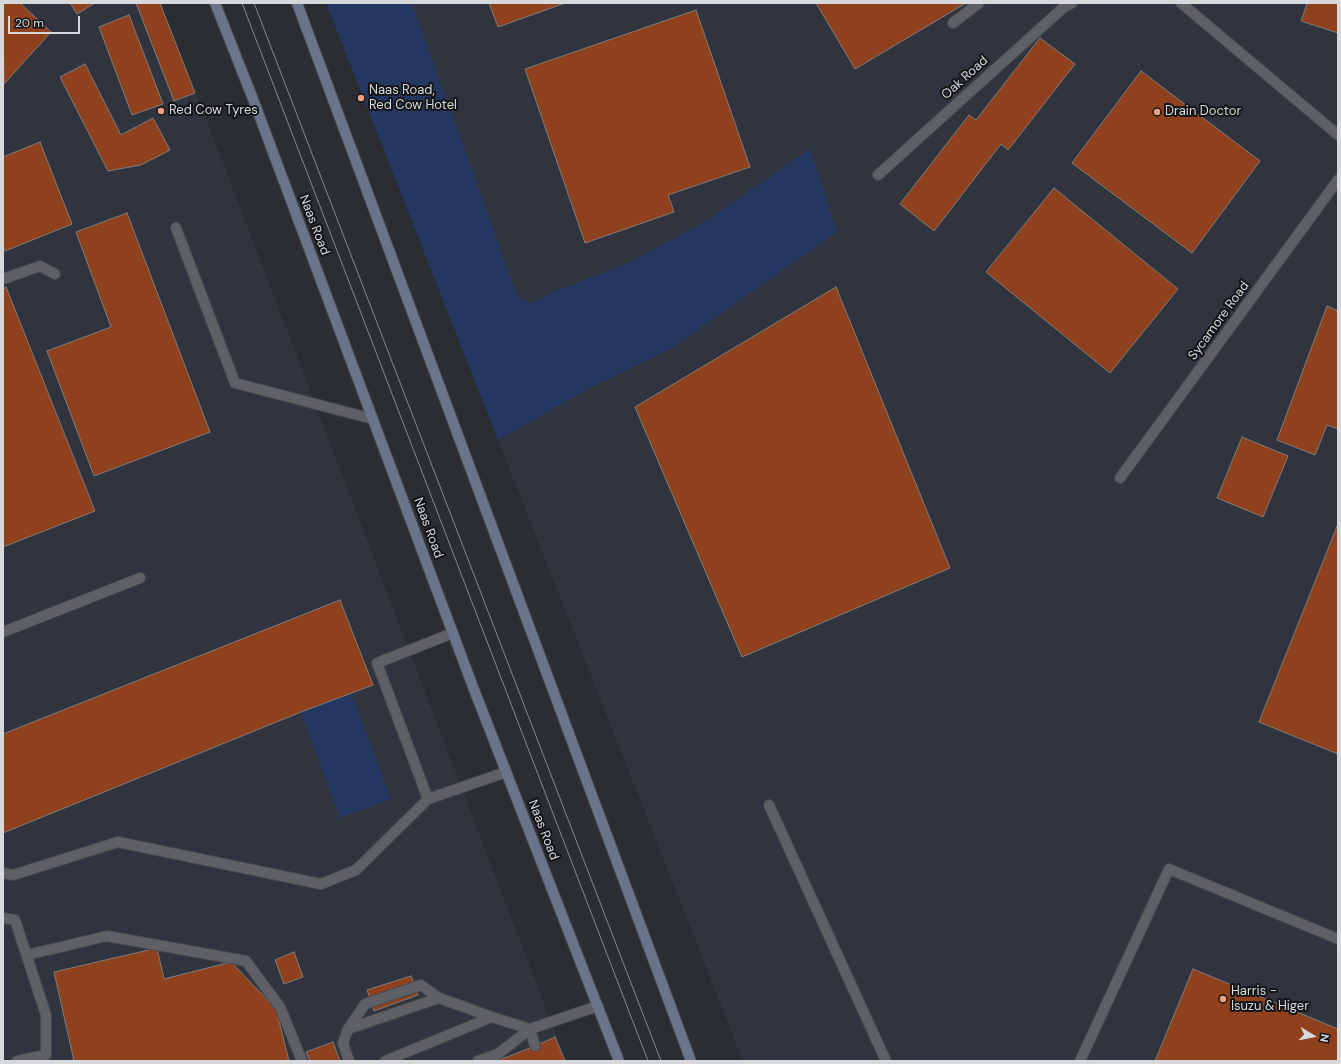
<!DOCTYPE html>
<style>
body{margin:0}
#map{position:relative;width:1341px;height:1064px;overflow:hidden;background:#2a2d31;font-family:"DM Sans",sans-serif}
canvas{display:block}
.frame{position:absolute;inset:0;border:4px solid #d6d8db;pointer-events:none}
.north{position:absolute;left:1293px;top:1016px;width:40px;height:40px;-webkit-text-stroke:3px #141517;paint-order:stroke;rotate:100deg;font-size:11px;font-weight:700;line-height:16px;text-align:center;color:#d6d8db}
.north::after{content:'';display:block;margin:auto;width:14px;height:18px;background:#d6d8db;clip-path:polygon(50% 0,100% 100%,50% 72%,0 100%)}
.scale{position:absolute;left:8px;top:16px;width:72px;height:18px;box-sizing:border-box;border:2px solid #d6d8db;border-top:0;padding-left:5px;font-size:12px;line-height:14px;white-space:nowrap;color:#d6d8db;-webkit-text-stroke:3px #141517;paint-order:stroke}
</style>
<div id="map">
<canvas width="1341" height="1064"></canvas>
<div class="frame"></div>
<div class="north">N</div>
<div class="scale">20 m</div>
</div>
<script>
const g = document.querySelector('canvas').getContext('2d');
g.lineJoin = 'round';
function fillPath(path, color) {
  g.fillStyle = color;
  g.fill(path, 'evenodd');
}
function poly(rows) {
  const path = new Path2D();
  for (const r of rows) {
    path.moveTo(r[0], r[1]);
    for (let i = 2; i < r.length; i += 2) path.lineTo(r[i], r[i + 1]);
  }
  return path;
}
function strokePath(path, color, width, dash) {
  g.strokeStyle = color;
  g.lineWidth = width;
  g.lineCap = dash ? 'butt' : 'round';
  g.setLineDash(dash || []);
  g.stroke(path);
}
function write(font, color, halo, rows, align = 'center') {
  g.font = font + ' "DM Sans",sans-serif';
  g.lineWidth = 4;
  g.setLineDash([]);
  g.textBaseline = 'middle';
  g.strokeStyle = halo;
  g.fillStyle = color;
  for (const [text, x, y, turn = 0] of rows) {
    g.save();
    g.translate(x, y);
    g.rotate((+turn || 0) * Math.PI / 180);
    g.textAlign = isNaN(turn) ? turn : align;
    if (halo) g.strokeText(text, 0, 0);
    g.fillText(text, 0, 0);
    g.restore();
  }
}
fillPath(poly([
 [3,3,159,3,219,152,566,1061,3,1061],
 [330,3,1338,3,1338,1061,743,1061,498,440]
]), '#2f343e');
fillPath(poly([
 [326,3,412,3,517,295,531,304,551,293,629,263,708,220,810,149,837,232,672,348,592,387,498,440],
 [351,693,391,799,340,818,301,712]
]), '#243760');
const building = poly([
 [3,3,20,3,51,32,4,84,3,3],
 [70,3,95,3,77,14,70,3],
 [136,3,160,3,195,93,174,101,136,3],
 [489,3,565,3,498,27,489,3],
 [816,3,966,3,855,69,816,3],
 [1304,3,1338,3,1338,33,1301,21,1307,4,1304,3],
 [696,10,750,167,668,195,674,212,585,243,525,69,696,10],
 [129,15,163,104,132,115,99,27,129,15],
 [1040,38,1075,64,1008,150,1001,144,934,231,900,204,969,115,976,120,1040,38],
 [85,64,121,135,153,118,170,150,141,165,108,171,60,77,85,64],
 [1141,71,1260,161,1192,253,1072,163,1141,71],
 [40,142,72,224,5,251,3,246,3,157,40,142],
 [1054,188,1178,289,1110,373,986,272,1054,188],
 [127,213,210,432,94,476,47,351,111,327,76,232,127,213],
 [6,287,95,511,3,547,3,289,6,287],
 [836,287,950,568,742,657,635,407,836,287],
 [1327,306,1338,311,1338,429,1327,425,1315,455,1277,440,1327,306],
 [1242,437,1288,456,1263,517,1217,498,1242,437],
 [1338,524,1338,754,1259,722,1338,524],
 [340,600,373,685,301,712,3,833,3,734,340,600],
 [157,948,164,979,231,962,276,1009,289,1061,74,1061,54,972,157,948],
 [294,952,303,977,284,984,275,960,294,952],
 [1193,969,1338,1029,1338,1061,1155,1061,1193,969],
 [411,976,418,995,374,1011,367,990,411,976],
 [555,1037,565,1061,497,1061,535,1046,555,1037],
 [333,1042,340,1061,310,1061,306,1052,333,1042]
]);
fillPath(building, '#8f401c');
strokePath(building, '#837d7a', 1);
const service = poly([
 [953,23,979,3],
 [878,175,1064,7,1072,3],
 [176,228,235,383,373,419],
 [3,279,40,266,55,274],
 [3,632,140,578],
 [453,633,377,663,428,799,506,772],
 [769,805,886,1061],
 [3,873,13,875,118,842,321,884,356,870,428,799],
 [3,918,15,920,46,1015,46,1055,17,1061],
 [27,955,107,936,246,961,280,1007,302,1061],
 [348,1029,365,1004,421,985,439,998],
 [530,1029,535,1046],
 [349,1061,343,1043,348,1029,439,998,492,1017],
 [385,1061,492,1017,530,1029,598,1006],
 [478,1061,498,1054,530,1029],
 [1080,1061,1169,869,1338,939]
]);
const minor = poly([
 [1181,3,1338,135],
 [1120,478,1338,180]
]);
const secondary = poly([
 [215,3,253,99,473,687,619,1061],
 [297,3,691,1061]
]);
strokePath(service, '#46484b', 12);
strokePath(minor, '#46484b', 12);
strokePath(secondary, '#46484b', 12);
strokePath(service, '#5e6065', 10);
strokePath(minor, '#5e6065', 10);
strokePath(secondary, '#6a758b', 10);
strokePath(poly([
 [242,3,648,1061],
 [254,3,661,1061]
]), '#878a8d', 1);
for (const [x, y, r, color] of [
 [361,98,4,"#f2a07f"],
 [161,111,4,"#f2a07f"],
 [1157,112,4,"#f2a07f"],
 [1223,999,4,"#f2a07f"]
]) {
  const dot = new Path2D();
  dot.arc(x, y, r, 0, 2 * Math.PI);
  g.fillStyle = color;
  g.fill(dot);
  strokePath(dot, '#141517', 1.5);
}
write('13px', '#d6d8db', '#141517', [
 ["Oak Road",965,78,-42],
 ["Naas Road",314,225,69],
 ["Sycamore Road",1219,321,-54],
 ["Naas Road",428,528,70],
 ["Naas Road",543,830,69]
]);
write('13px', '#d6d8db', '#141517', [
 ["Naas Road,",369,91],
 ["Red Cow Hotel",369,106],
 ["Red Cow Tyres",169,111],
 ["Drain Doctor",1165,112],
 ["Harris -",1231,992],
 ["Isuzu & Higer",1231,1007]
], 'left');
</script>
